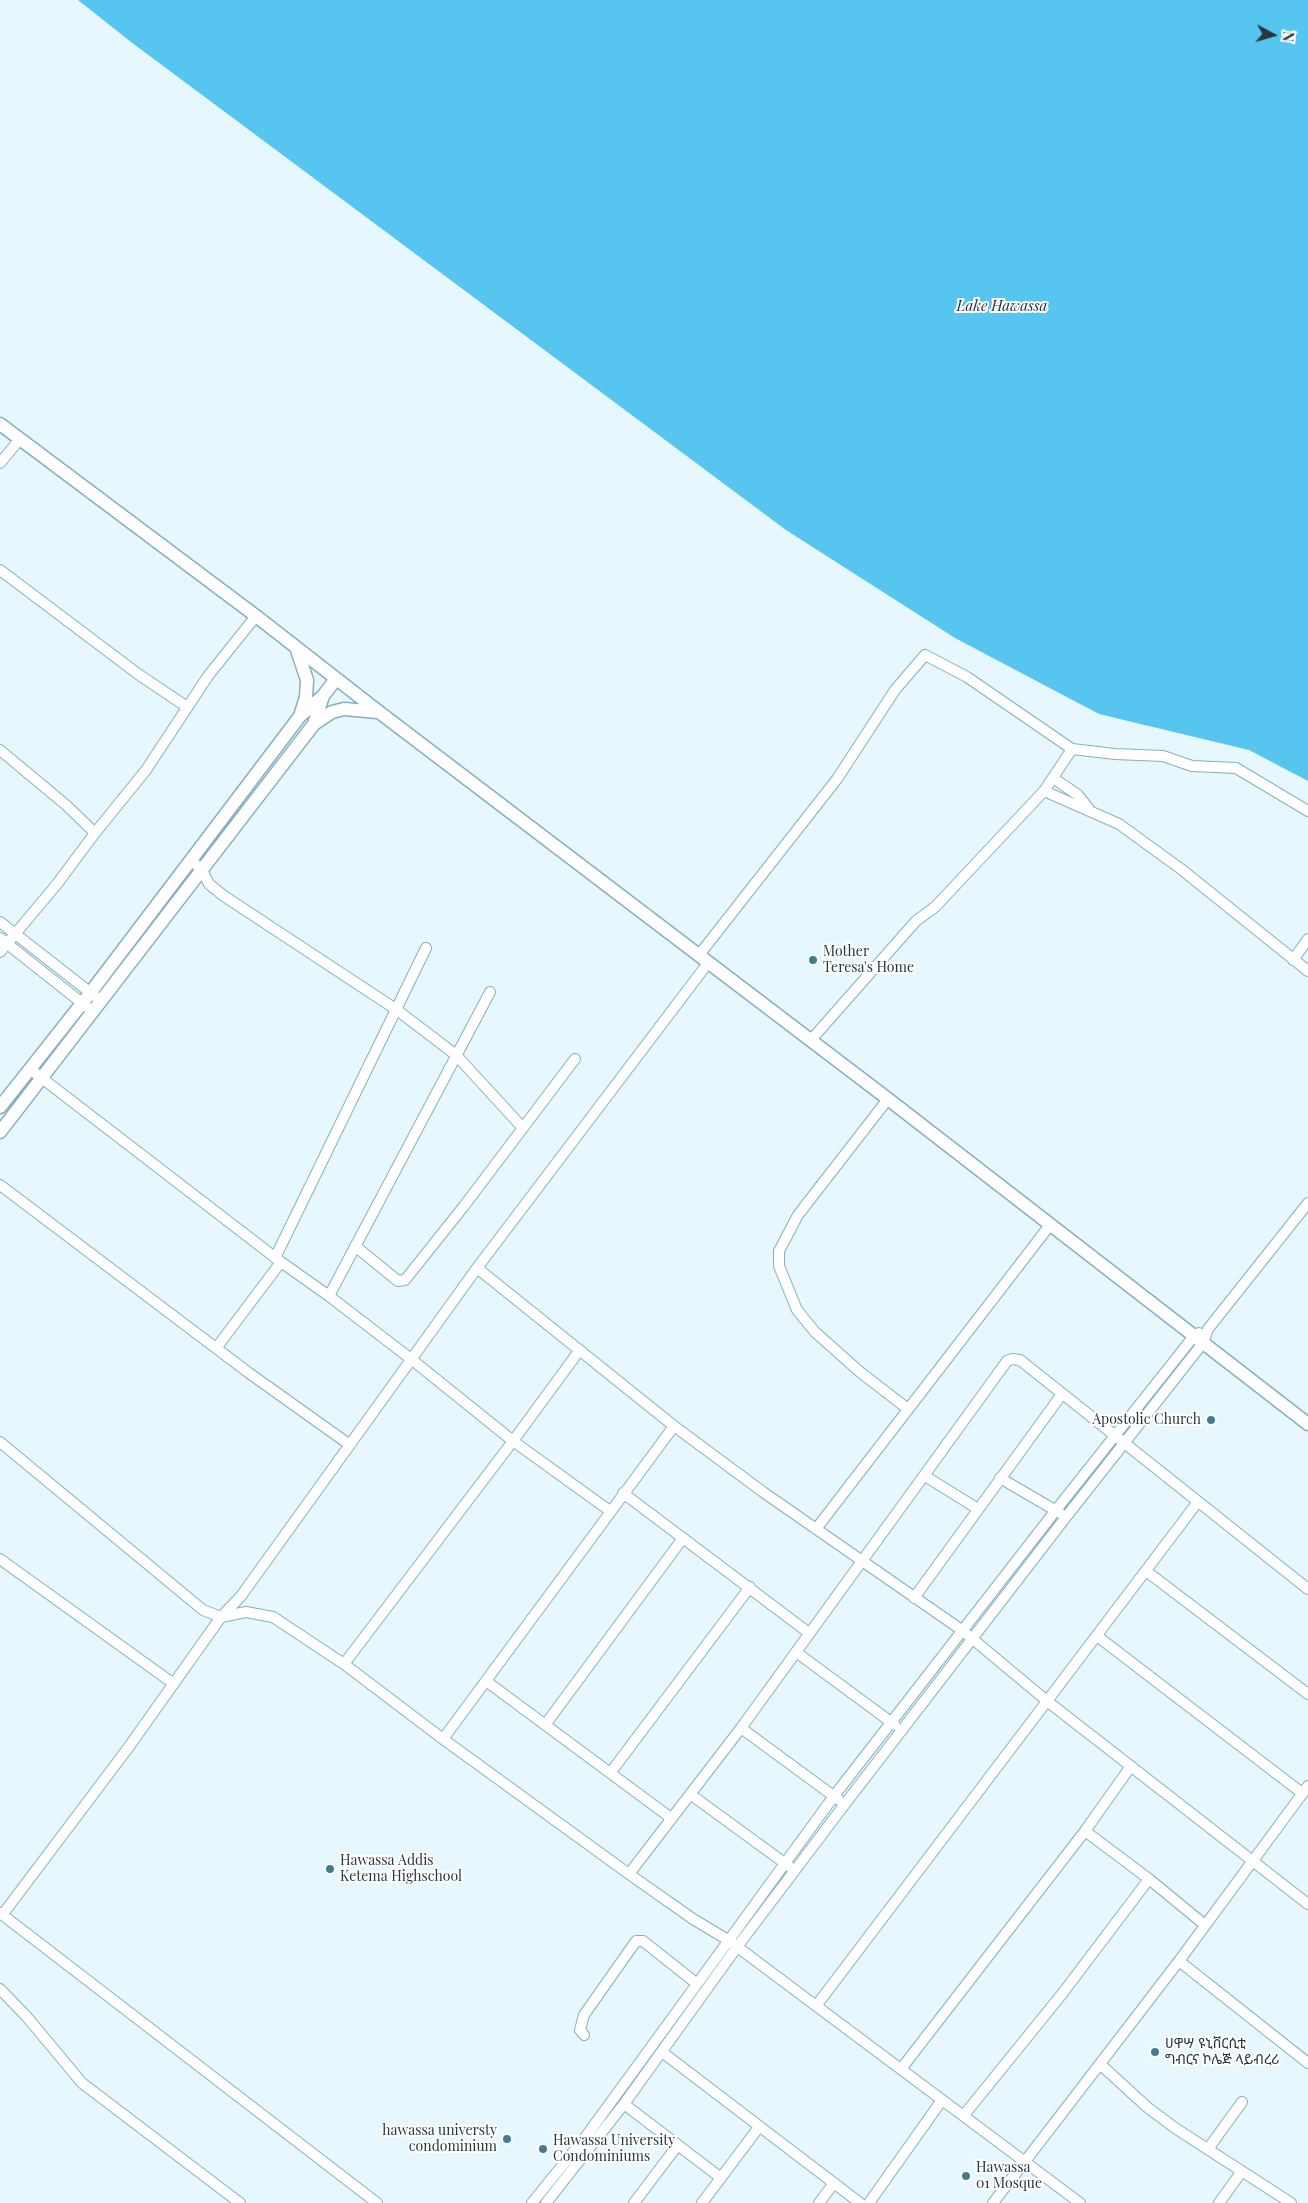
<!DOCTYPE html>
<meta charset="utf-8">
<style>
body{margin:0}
#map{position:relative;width:1308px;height:2203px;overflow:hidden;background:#e7f7fe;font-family:"Playfair Display",serif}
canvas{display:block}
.north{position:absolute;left:1248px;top:10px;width:50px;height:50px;-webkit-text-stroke:4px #fff;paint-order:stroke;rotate:96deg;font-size:14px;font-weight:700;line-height:20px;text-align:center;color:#27373e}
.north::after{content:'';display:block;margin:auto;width:18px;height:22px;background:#27373e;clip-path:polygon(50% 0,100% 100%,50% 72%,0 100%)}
</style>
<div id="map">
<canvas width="1308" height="2203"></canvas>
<div class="north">N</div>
</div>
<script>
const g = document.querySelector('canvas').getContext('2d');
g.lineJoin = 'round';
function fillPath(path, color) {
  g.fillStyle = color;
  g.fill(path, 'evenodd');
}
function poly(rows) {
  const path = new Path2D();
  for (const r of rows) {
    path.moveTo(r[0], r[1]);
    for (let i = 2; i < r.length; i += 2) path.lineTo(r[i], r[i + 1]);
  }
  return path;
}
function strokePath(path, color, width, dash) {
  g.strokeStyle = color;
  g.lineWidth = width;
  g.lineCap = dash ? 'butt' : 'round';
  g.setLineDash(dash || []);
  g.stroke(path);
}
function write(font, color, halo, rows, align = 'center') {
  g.font = font + ' "Playfair Display","Noto Sans Ethiopic",serif';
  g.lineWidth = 4;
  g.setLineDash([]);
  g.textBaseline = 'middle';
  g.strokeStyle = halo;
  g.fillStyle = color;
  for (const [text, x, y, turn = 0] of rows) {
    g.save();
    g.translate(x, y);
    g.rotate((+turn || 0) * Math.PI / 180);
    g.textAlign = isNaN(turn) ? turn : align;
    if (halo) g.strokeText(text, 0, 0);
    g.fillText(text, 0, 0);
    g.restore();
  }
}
fillPath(poly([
 [78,0,1308,0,1308,781,1249,750,1099,714,955,638,786,530,131,42]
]), '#56c5ef');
const minor = poly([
 [0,463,20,439],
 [0,570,138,674,187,707],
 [0,750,66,805,95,833],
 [1053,778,1078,795,1089,809],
 [1044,791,1119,824,1181,869,1308,971],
 [191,860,202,870,209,884,224,896,397,1010,456,1055,522,1127],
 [0,922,96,997],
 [0,938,87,1007],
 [0,952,57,884,95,833,146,770,208,676,256,616],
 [699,955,837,779,895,690,925,655,967,677,1072,749,1115,754,1163,756,1192,766,1236,768,1308,811],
 [1293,960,1308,939],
 [811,1040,916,921,935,907,1044,791,1072,749],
 [30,1069,281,1262,329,1296,411,1359,513,1441,610,1511],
 [888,1099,798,1215,779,1251,779,1266,797,1310,815,1332,860,1372,908,1409],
 [0,1185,249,1373,350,1445],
 [355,1246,398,1281,405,1280,464,1206,575,1059],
 [275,1258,426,948],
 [477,1268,674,1426,763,1492,963,1631,1047,1701,1308,1904],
 [329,1296,490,992],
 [217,1347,281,1262],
 [0,1442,203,1610,221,1617,246,1612,273,1617,344,1664,443,1739,629,1874,693,1919,728,1940,1080,2203],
 [925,1476,978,1509],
 [1000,1478,1060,1513],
 [623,1493,809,1633],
 [816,1529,1050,1225],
 [0,1559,174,1684],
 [1146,1571,1308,1694],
 [914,1598,1062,1394],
 [1097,1636,1302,1793],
 [796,1652,895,1725],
 [344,1664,513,1441,579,1351],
 [486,1681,671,1818],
 [545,1725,683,1538],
 [741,1728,839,1800],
 [443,1739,674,1426],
 [611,1772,750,1587],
 [690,1794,790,1867],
 [1085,1831,1149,1879,1205,1925],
 [629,1874,741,1728,1007,1361,1012,1359,1020,1360,1308,1589],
 [0,1913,377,2203],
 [3,1914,128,1748,221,1617,241,1596,477,1268,708,963],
 [1179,1961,1308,2063],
 [0,1989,27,2017,82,2083,240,2203],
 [816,2006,1197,1503],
 [584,2035,580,2030,584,2015,636,1941,643,1941,696,1983],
 [662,2052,860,2203],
 [1100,2064,1147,2107,1175,2128,1291,2203],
 [901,2069,1085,1831,1131,1766],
 [624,2104,721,2178],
 [964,2115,1062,1994,1149,1879],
 [1208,2149,1242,2102],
 [532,2203,587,2135,834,1796,1056,1510,1194,1336,1199,1333],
 [546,2203,624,2104,737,1947,845,1804,1066,1517,1203,1343,1208,1329,1308,1203],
 [634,2203,677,2146],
 [702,2203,759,2127],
 [819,2203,834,2183],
 [869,2203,942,2100],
 [993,2203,1179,1961,1308,1786],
 [1219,2203,1242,2171]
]);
const major = poly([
 [0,424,256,616,379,712,888,1099,1308,1424],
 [297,650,307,680,306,697,301,713],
 [314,724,332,712,344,709,377,712],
 [0,1107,91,992,300,716,323,696,336,679],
 [0,1132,314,724,323,696]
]);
strokePath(minor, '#87afc0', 12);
strokePath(major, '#87afc0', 15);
strokePath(minor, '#fff', 10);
strokePath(major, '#fff', 12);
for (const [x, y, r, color] of [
 [813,960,5,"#417c94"],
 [1211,1420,5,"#417c94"],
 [330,1869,5,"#417c94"],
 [1155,2052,5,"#417c94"],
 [507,2139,5,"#417c94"],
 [543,2149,5,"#417c94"],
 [966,2176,5,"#417c94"]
]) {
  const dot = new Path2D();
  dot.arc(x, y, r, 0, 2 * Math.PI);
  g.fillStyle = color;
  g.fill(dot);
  strokePath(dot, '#fff', 2);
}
write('14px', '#27373e', '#fff', [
 ["Mother",823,952],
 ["Teresa's Home",823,968],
 ["Apostolic Church",1201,1420,"right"],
 ["Hawassa Addis",340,1861],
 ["Ketema Highschool",340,1877],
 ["ሀዋሣ ዩኒቨርሲቲ",1165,2044],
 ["ግብርና ኮሌጅ ላይብረሪ",1165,2060],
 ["hawassa universty",497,2131,"right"],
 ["condominium",497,2147,"right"],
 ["Hawassa University",553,2141],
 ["Condominiums",553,2157],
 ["Hawassa",976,2168],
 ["01 Mosque",976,2184]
], 'left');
write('italic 15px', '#1b2e36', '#fff', [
 ["Lake Hawassa",1002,306]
]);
</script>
